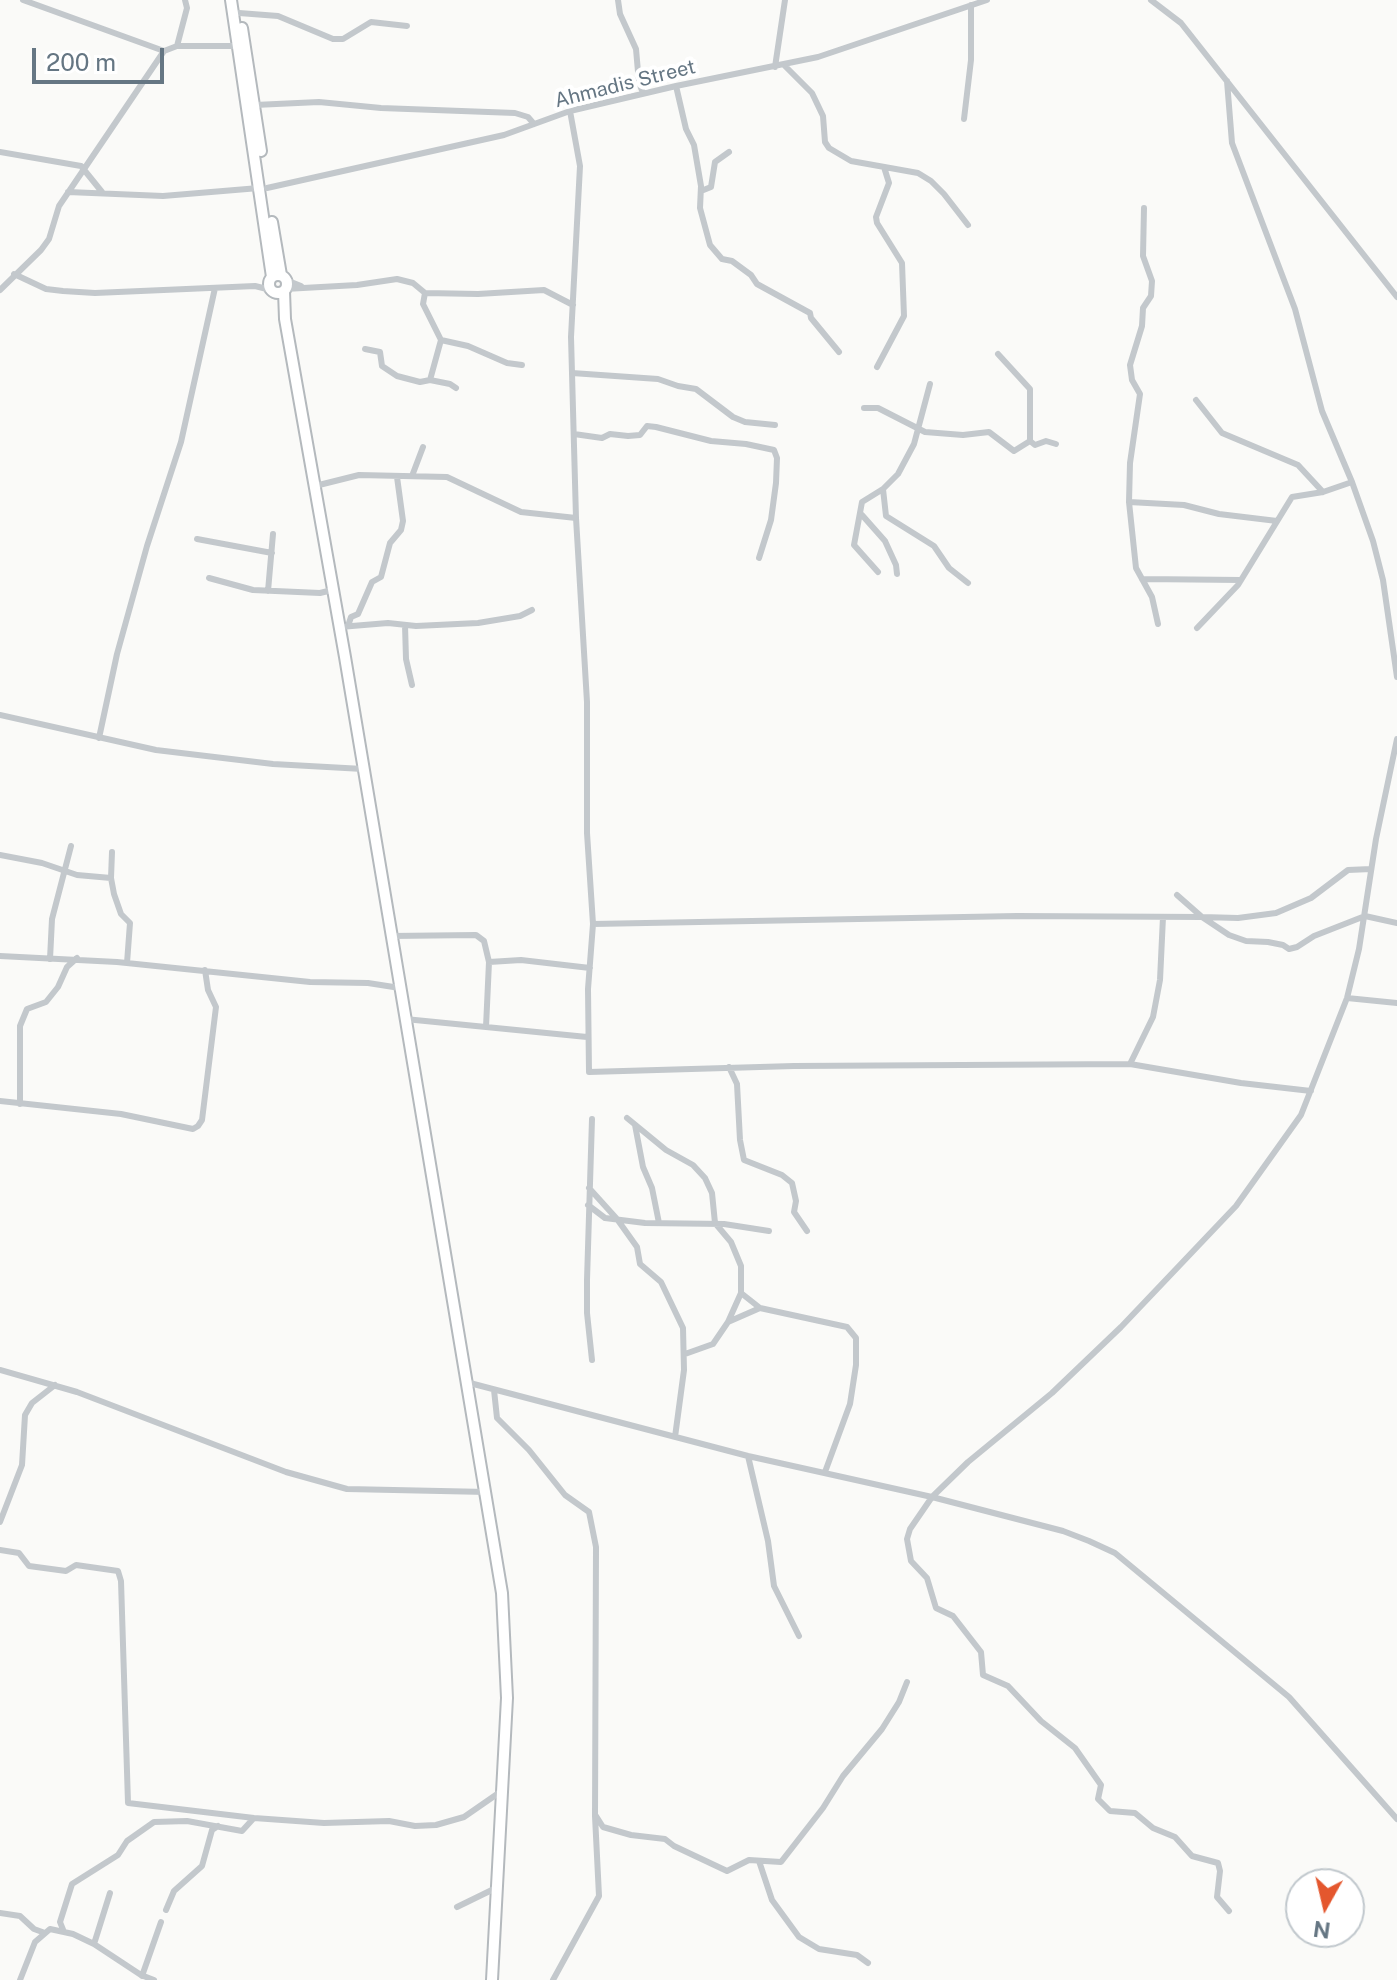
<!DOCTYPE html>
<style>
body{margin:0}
#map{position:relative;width:1397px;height:1980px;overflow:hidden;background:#fafaf8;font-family:"Public Sans",sans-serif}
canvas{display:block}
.north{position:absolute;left:1285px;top:1868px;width:80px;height:80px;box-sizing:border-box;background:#fff;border:2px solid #c1c8cd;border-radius:50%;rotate:188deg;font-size:22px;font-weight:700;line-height:32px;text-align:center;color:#657683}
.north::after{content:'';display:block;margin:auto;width:28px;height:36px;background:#e4572e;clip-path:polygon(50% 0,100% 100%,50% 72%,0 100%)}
.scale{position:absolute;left:32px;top:48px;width:132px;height:36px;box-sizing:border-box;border:4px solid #657683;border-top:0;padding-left:10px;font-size:24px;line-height:28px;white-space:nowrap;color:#657683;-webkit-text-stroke:6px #fff;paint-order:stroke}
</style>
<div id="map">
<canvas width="1397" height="1980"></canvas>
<div class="north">N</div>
<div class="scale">200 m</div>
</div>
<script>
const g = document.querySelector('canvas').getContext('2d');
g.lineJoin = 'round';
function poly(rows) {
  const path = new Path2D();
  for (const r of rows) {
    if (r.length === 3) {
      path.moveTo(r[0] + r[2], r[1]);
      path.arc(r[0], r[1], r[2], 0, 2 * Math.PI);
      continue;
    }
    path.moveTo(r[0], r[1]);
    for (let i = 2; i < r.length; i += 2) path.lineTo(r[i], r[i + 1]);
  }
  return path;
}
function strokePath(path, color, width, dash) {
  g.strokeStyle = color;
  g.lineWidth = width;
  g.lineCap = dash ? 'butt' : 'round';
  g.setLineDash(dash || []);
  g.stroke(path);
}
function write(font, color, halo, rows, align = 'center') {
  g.font = font + ' "Public Sans",sans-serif';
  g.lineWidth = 8;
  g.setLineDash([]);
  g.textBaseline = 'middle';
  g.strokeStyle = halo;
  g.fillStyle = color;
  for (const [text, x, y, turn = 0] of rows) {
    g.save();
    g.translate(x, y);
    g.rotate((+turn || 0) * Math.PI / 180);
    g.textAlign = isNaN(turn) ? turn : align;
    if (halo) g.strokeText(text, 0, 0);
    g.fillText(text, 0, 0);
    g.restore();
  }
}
const highway = poly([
 [231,0,272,277],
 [242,28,261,151],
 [272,222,281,275],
 [278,284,9],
 [284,291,285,319,345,657,502,1593,507,1698,492,1980]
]);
strokePath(highway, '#b4b9bd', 14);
strokePath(poly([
 [23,0,164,51],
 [618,0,620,14,636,49,639,83,643,93],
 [1151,0,1181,23,1397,297],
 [239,13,278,16,333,39,343,39,371,22,407,26],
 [177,46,187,8,185,0],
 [784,65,812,93,823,116,825,142,829,148,851,161,918,173,931,181,944,194,968,225],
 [775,67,785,0],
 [1227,81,1232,143,1295,309,1322,411,1352,482,1373,541,1383,580,1397,677],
 [676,86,686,129,694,145,701,186,700,208,710,245,722,259,732,261,751,275,757,284,810,313,811,318,839,352],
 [255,105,319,102,381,108,515,113,528,117,534,124],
 [570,111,580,166,571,337,576,518,587,702,587,833,593,924,588,989,589,1072,794,1066,1130,1064,1241,1083,1311,1091],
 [964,119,971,60,971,5],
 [0,152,81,166,102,192],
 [267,188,504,135,570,111,676,86,818,57,987,0],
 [701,191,711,187,715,162,729,152],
 [68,192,163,196,259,188],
 [1144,208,1143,256,1152,281,1151,296,1143,308,1142,326,1130,365,1132,380,1140,394,1130,463,1129,502,1136,568,1152,597,1158,624],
 [14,274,46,289,63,291,95,293,255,286,271,290],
 [286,280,301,286],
 [285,289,357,285,397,279,413,283,425,293,478,294,544,290,573,305],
 [0,290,41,250,49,239,59,206,164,51,177,46,238,46],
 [425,293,423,304,441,340,468,346,507,363,522,365],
 [441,340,430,380,450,384,456,388],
 [365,349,380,352,382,366,397,376,420,382,430,380],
 [998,354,1030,389,1030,441,1035,445,1046,441,1056,444],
 [877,367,904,316,902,263,877,223,876,217,889,183,884,167],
 [572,373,658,379,678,386,696,389,733,417,745,422,775,425],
 [930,384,914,444,898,474,883,489,886,516,934,546,949,568,968,583],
 [1196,400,1222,433,1298,465,1323,492],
 [864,408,878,408,925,432,963,435,989,432,1014,451,1030,441],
 [574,434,602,438,610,434,628,436,640,435,647,426,656,427,711,441,746,444,774,450,777,458,776,483,771,520,759,558],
 [412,476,423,447],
 [315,486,359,475,447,477,521,512,576,518],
 [1129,502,1184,505,1219,514,1277,521],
 [862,515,885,541,896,565,897,574],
 [197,539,272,553],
 [878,572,854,545,862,502,883,489],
 [209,578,253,590,320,593,332,590],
 [1142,579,1241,580],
 [268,591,273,534],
 [405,625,406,659,412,685],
 [348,626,351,617,358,614,372,582,381,577,390,543,401,530,403,521,397,477],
 [340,627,388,623,416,626,478,623,520,616,532,610],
 [1197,628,1238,585,1292,497,1323,492,1352,482],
 [0,715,156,750,273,764,363,769],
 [99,738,117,654,147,546,181,442,215,288],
 [112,852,111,878,114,894,121,914,130,923,127,963],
 [0,855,42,863,77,875,111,878],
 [1177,895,1202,917,1238,918,1276,913,1311,898,1348,870,1371,869],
 [593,924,1017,916,1202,917,1229,935,1246,941,1268,942,1283,945,1289,949,1297,947,1314,936,1365,916,1397,923],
 [391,936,476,935,484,941,489,962,521,960,590,968],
 [0,956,117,962,310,982,368,983,400,988],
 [50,959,52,919,71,846],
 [1347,998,1397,1003],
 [405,1019,587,1037],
 [486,1027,489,962],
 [1130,1064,1153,1017,1160,980,1163,917],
 [729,1067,737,1084,740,1140,744,1160,782,1175,792,1183,796,1201,794,1212,807,1231],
 [0,1101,121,1114,193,1129,198,1126,202,1120,216,1007,208,990,205,970],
 [20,1104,20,1026,27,1009,46,1002,58,987,67,967,77,958],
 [627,1118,666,1150,693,1165,705,1178,712,1193,715,1223,731,1242,741,1266,741,1293,760,1308],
 [592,1119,587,1280,587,1313,592,1360],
 [635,1125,643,1167,652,1188,659,1223],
 [589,1188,617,1219,637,1247,640,1264,661,1282,683,1328,684,1370,675,1437],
 [588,1205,605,1218,645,1223,724,1224,769,1231],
 [728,1322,760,1308,847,1327,856,1338,856,1365,850,1404,825,1472],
 [685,1354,713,1344,728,1322,741,1293],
 [0,1370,77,1392,286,1472,347,1489,487,1492],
 [466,1382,748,1456,932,1497,1063,1531,1089,1541,1115,1553,1289,1697,1397,1819],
 [494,1390,497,1418,529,1450,565,1495,589,1512,596,1547,595,1816,599,1896,553,1980],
 [748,1456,768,1541,774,1586,799,1636],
 [0,1522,22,1465,25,1415,32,1403,55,1385],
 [0,1550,19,1553,29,1566,66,1571,76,1565,118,1571,121,1581,128,1803,254,1818,324,1823,389,1821,415,1826,436,1825,464,1817,503,1790],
 [596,1816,603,1827,631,1835,665,1839,674,1846,727,1871,749,1860,781,1862,823,1808,843,1776,882,1729,899,1702,907,1682],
 [759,1861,772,1900,799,1937,819,1949,857,1955,868,1963],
 [457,1907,498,1887],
 [166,1910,174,1891,202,1866,212,1830,218,1826],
 [1229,1911,1217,1897,1220,1871,1218,1863,1192,1856,1175,1837,1153,1828,1135,1813,1110,1811,1098,1799,1101,1785,1075,1748,1041,1721,1008,1686,983,1675,981,1652,953,1616,936,1608,927,1578,911,1561,907,1539,910,1529,932,1497,968,1462,1052,1393,1121,1327,1236,1206,1301,1115,1347,998,1359,949,1376,839,1397,739],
 [0,1913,20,1916,34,1929,45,1933],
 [64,1932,60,1922,72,1884,118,1855,127,1841,154,1822,187,1821,242,1831,253,1819],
 [94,1944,110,1893],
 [142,1976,161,1922],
 [20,1980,35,1942,50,1929,73,1934,94,1944,141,1975,154,1980]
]), '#c3c8cc', 6);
strokePath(highway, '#fff', 10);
write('20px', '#657683', '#fff', [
 ["Ahmadis Street",625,84,-14]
]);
</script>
